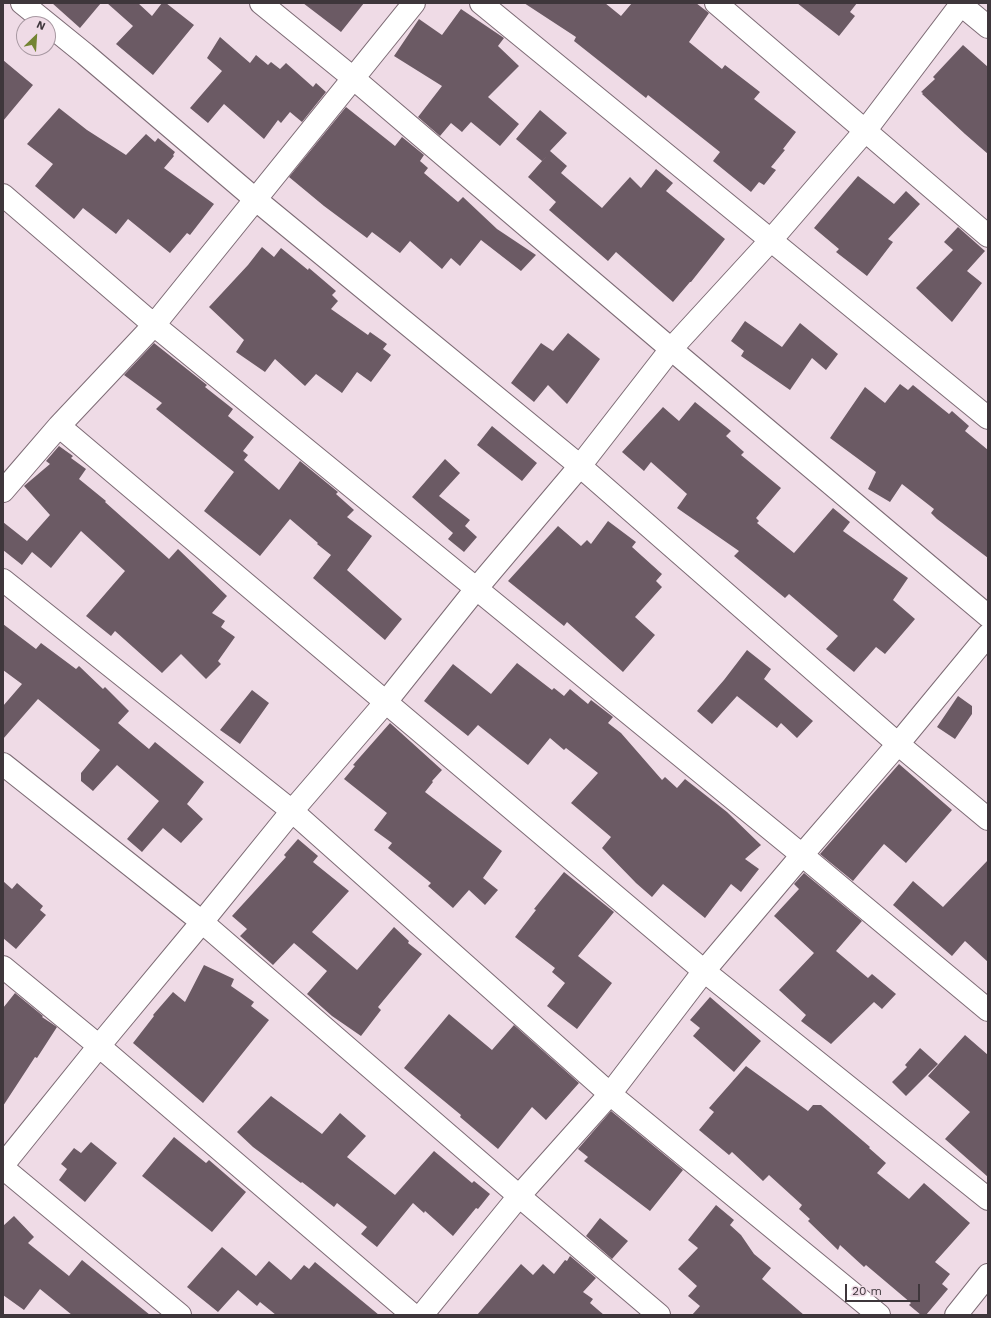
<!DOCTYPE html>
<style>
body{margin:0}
#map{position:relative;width:991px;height:1318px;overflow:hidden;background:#efdbe6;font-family:"Work Sans",sans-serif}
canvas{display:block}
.frame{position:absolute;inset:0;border:4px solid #3e363b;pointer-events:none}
.north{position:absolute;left:16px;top:16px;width:40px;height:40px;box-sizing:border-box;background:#efdbe6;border:1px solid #a899a2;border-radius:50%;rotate:25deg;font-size:11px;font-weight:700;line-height:16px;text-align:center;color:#3e363b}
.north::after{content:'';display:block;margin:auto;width:14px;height:18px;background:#738433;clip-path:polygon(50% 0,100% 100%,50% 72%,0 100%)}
.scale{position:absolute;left:845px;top:1284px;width:75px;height:18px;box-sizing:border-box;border:2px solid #3e363b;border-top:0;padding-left:5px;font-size:12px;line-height:14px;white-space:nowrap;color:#3e363b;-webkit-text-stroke:3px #efdbe6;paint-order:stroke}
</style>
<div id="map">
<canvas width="991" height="1318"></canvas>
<div class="frame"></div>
<div class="north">N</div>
<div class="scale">20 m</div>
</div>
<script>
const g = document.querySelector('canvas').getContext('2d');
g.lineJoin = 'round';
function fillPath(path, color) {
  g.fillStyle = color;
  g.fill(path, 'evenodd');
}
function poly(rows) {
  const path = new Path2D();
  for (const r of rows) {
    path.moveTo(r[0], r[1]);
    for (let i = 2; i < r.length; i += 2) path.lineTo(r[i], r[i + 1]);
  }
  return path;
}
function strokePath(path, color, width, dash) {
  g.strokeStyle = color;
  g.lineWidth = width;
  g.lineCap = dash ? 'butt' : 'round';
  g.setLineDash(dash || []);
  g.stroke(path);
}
fillPath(poly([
 [52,3,101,3,80,28],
 [107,3,138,3,152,16,162,3,166,3,194,25,153,75,116,44,133,26],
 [303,3,364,3,341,32],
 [524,3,605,3,621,16,632,3,696,3,709,13,689,42,722,69,725,65,760,92,754,99,796,132,783,149,785,150,771,167,776,170,764,185,759,182,751,192,713,161,720,152,648,95,646,98,574,41,576,37],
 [797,3,857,3,850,12,855,16,839,36],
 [461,9,504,38,498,46,519,66,488,97,519,124,500,146,471,122,462,132,451,123,440,136,418,117,442,86,394,56,419,19,442,35],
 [220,37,250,63,256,55,268,65,271,62,280,69,286,63,313,87,316,83,326,92,302,122,290,112,281,123,278,120,264,139,224,104,208,123,190,108,222,71,207,58],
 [963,45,988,67,988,154,965,134,922,94,923,93,921,92,935,79,933,77],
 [3,60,33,85,3,121],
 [346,107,395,146,402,137,424,155,420,161,428,168,424,173,458,202,463,197,497,229,536,255,521,271,481,240,460,266,451,258,442,269,410,241,400,253,372,232,367,238,324,206,289,177],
 [59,108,87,130,126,155,146,134,155,142,158,138,175,152,173,155,174,156,164,168,214,204,190,235,187,233,170,253,128,219,116,234,83,208,74,219,35,186,53,164,27,144],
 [540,110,567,133,550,151,567,166,561,173,602,208,630,177,641,188,656,169,673,183,666,191,725,239,691,282,690,282,673,302,616,252,608,261,549,210,556,202,528,177,550,152,542,161,516,139],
 [858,176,894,204,906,191,920,204,888,239,893,242,867,276,836,252,839,249,814,228],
 [958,227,985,251,967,271,982,283,952,322,916,288,953,250,944,242],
 [262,247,274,257,281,248,308,270,309,268,336,291,332,295,338,301,331,309,368,335,370,332,387,344,383,349,391,355,371,382,357,372,342,393,316,374,305,386,275,359,265,372,236,352,244,340,209,307,248,265],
 [745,321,782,347,800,323,838,354,826,370,812,358,790,390,741,356,744,351,731,341],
 [568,333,600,359,567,404,548,385,534,402,511,383,541,343,553,351],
 [154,343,207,385,205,387,233,409,228,416,254,437,243,451,248,455,244,460,279,490,300,461,338,492,336,494,354,510,347,517,372,536,347,570,402,619,385,640,313,578,331,555,317,544,318,543,290,519,260,556,204,511,234,472,156,409,162,403,124,375],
 [900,384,908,390,913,385,949,414,952,411,969,426,965,431,988,450,988,558,937,519,931,513,934,509,902,484,890,502,868,489,876,472,830,438,865,387,885,403],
 [695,402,731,431,726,436,744,452,741,455,781,488,756,518,759,521,757,523,794,553,833,508,850,522,843,531,908,578,893,600,915,619,885,654,876,647,854,672,826,649,838,636,789,594,785,598,734,556,739,551,677,508,687,494,651,462,644,471,622,452,663,407,679,421],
 [492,426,537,463,522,481,477,445],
 [59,446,73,456,71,458,86,469,79,479,106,501,105,502,169,559,178,549,227,596,212,613,225,621,221,627,235,637,218,661,221,664,206,679,181,654,162,673,115,631,111,636,86,616,125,571,81,531,51,568,32,552,22,565,3,550,3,522,27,541,50,515,24,486,50,464,46,461],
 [445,459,460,473,439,496,470,520,465,526,477,537,464,552,448,539,453,533,412,497],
 [608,521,636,542,632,547,662,574,656,581,662,587,635,617,655,635,623,672,567,622,564,626,508,581,558,526,581,546,587,540,591,544],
 [3,624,36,649,41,643,76,669,79,666,103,689,105,687,129,711,118,723,149,749,155,742,204,782,187,804,203,819,181,843,163,828,142,852,127,839,159,801,117,765,93,791,81,781,81,773,100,750,38,699,3,739,3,706,22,684,3,670],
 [747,650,771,669,764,679,813,721,797,738,781,723,777,728,737,696,712,724,697,711,724,680],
 [517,663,552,690,554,688,564,696,570,689,588,704,591,700,613,717,608,723,621,733,662,780,665,777,677,788,685,779,727,812,761,845,745,859,759,869,741,892,731,884,705,918,663,884,652,897,636,883,602,848,611,837,571,803,598,773,566,748,564,750,550,738,528,765,478,725,468,736,424,701,453,664,491,694],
 [252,690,269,703,240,744,220,730],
 [958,696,972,706,972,714,955,739,937,727],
 [390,723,442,770,432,781,433,782,425,792,502,851,483,878,498,890,485,905,469,890,453,908,428,886,431,883,388,848,392,843,374,830,387,813,344,779,355,766,353,765],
 [899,764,952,810,906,863,884,844,853,881,820,854],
 [298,839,318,856,313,862,349,891,312,932,357,970,394,927,409,941,408,943,422,954,378,1007,381,1010,361,1036,332,1016,307,994,327,971,294,943,273,965,240,936,247,929,232,916,286,857,284,855],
 [988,860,988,962,965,941,952,956,893,905,913,881,943,907],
 [564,872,614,912,578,956,612,983,577,1029,547,1006,565,983,552,972,555,968,515,937,536,910,534,909],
 [804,873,862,921,836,951,868,978,872,974,896,994,882,1009,874,1002,831,1044,801,1021,806,1015,779,990,814,953,774,916,799,889,794,884],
 [3,881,12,889,17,883,43,906,40,910,46,915,16,949,3,938],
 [204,965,234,979,231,986,254,1002,251,1006,269,1020,203,1103,133,1043,154,1016,153,1015,173,992,185,1002],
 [15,993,43,1016,42,1017,57,1027,37,1058,35,1057,3,1106,3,1008],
 [710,997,761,1041,734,1072,693,1036,700,1028,690,1020],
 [449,1014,492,1050,514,1025,579,1083,546,1120,532,1107,498,1149,460,1117,461,1115,404,1068],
 [965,1035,988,1055,988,1177,945,1139,970,1112,928,1076],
 [920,1048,938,1064,906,1096,892,1082,907,1067,905,1065],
 [746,1066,808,1111,813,1105,821,1105,870,1147,869,1148,886,1163,877,1173,909,1199,924,1183,970,1223,935,1262,950,1274,942,1284,948,1289,926,1315,921,1315,909,1305,911,1303,866,1265,864,1267,840,1245,838,1250,808,1221,810,1219,799,1209,802,1205,769,1175,763,1181,732,1152,729,1155,699,1130,714,1112,709,1108],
 [271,1096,322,1134,340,1113,366,1136,347,1157,395,1195,434,1151,472,1183,474,1181,490,1194,478,1209,476,1208,453,1236,425,1211,424,1213,413,1203,377,1247,361,1234,367,1227,337,1203,334,1207,302,1182,301,1183,253,1147,237,1132],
 [611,1111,683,1170,650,1211,584,1161,588,1157,578,1149],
 [174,1137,206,1163,209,1160,246,1192,212,1232,142,1176],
 [91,1142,117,1163,85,1202,59,1180,67,1169,61,1164,74,1148,81,1153],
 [716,1205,734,1220,730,1225,741,1235,754,1254,771,1268,762,1279,804,1315,692,1315,700,1306,688,1296,697,1286,678,1269,698,1248,688,1240],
 [14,1216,34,1237,28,1243,69,1276,82,1260,150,1315,72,1315,40,1289,24,1310,3,1295,3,1226],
 [600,1218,628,1241,612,1259,586,1236],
 [222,1247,256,1276,269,1261,291,1280,304,1265,309,1269,315,1262,379,1315,276,1315,260,1302,257,1306,238,1290,218,1312,187,1287],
 [570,1256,596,1278,583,1292,593,1299,590,1303,604,1315,477,1315,521,1264,533,1275,543,1264,554,1274,565,1260,567,1261]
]), '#6b5a64');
const minor = poly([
 [22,3,85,54,255,199,580,466,898,744,988,819],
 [261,3,353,78,671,349,988,616],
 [481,3,988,418],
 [716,3,988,236],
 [959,3,988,27],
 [3,195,154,325,802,855,988,1010],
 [59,426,704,971,988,1199],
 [3,491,59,426,154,325,414,3],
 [3,580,292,811,610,1094,879,1315],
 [3,764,202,922,519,1196,659,1315],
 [3,967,99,1046,413,1315],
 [3,1165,99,1046,202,922,292,811,385,703,476,589,580,466,671,349,771,240,865,131,962,3],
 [3,1168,180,1315],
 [422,1315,519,1196,610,1094,704,971,802,855,898,744,988,635],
 [956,1315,988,1275]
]);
strokePath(minor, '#7d6b75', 24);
strokePath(minor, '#fff', 22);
</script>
